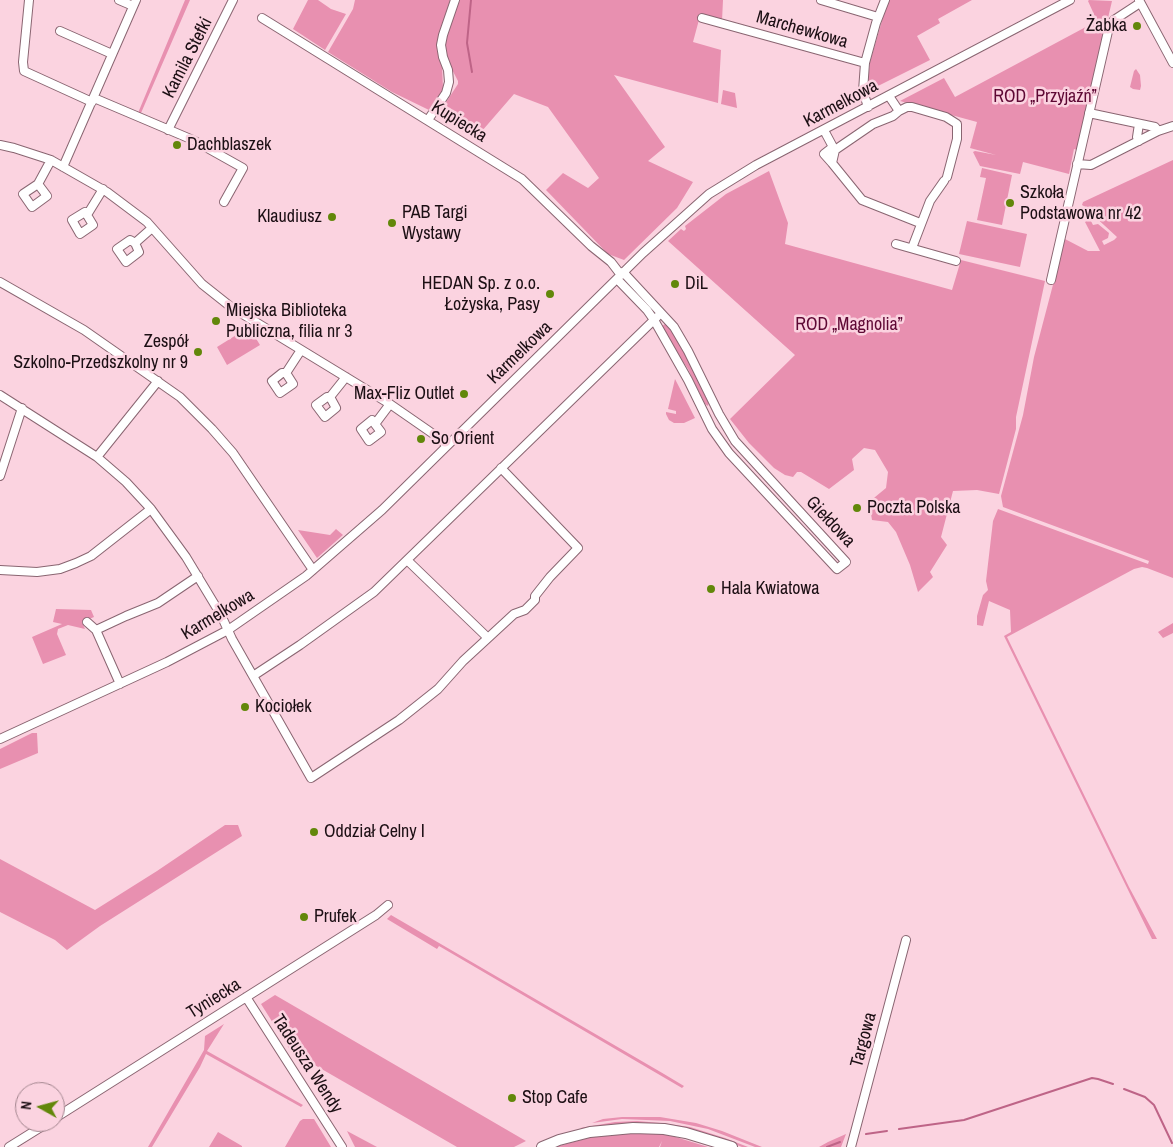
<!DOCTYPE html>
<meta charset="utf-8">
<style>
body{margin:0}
#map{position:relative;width:1173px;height:1147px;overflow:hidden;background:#fbd3e0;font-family:"Archivo Narrow",sans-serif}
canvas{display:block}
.north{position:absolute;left:15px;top:1082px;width:50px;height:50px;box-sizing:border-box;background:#fbd3e0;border:1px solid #a2858e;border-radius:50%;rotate:277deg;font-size:14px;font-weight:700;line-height:20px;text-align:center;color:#1c0f14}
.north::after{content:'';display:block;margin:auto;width:18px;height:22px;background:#62870a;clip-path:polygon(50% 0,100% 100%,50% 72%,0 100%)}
</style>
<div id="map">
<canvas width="1173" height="1147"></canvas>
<div class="north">N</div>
</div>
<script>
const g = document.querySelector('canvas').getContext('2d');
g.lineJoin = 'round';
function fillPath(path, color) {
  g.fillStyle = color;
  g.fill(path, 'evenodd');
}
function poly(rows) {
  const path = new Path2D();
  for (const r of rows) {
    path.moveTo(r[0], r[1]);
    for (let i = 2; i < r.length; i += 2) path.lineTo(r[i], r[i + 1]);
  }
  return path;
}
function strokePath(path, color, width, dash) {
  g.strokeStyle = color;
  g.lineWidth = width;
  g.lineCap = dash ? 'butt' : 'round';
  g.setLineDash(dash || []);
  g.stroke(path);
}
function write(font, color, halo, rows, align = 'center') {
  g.font = font + ' "Archivo Narrow",sans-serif';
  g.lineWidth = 5;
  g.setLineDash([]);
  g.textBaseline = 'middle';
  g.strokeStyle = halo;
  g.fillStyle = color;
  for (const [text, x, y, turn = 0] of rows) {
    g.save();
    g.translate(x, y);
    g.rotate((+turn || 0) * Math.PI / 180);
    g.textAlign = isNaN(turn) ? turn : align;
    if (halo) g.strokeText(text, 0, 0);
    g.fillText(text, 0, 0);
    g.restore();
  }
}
fillPath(poly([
 [185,0,190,0,141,113,138,113],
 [308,0,318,0,331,9,346,14,325,50,293,29],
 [355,0,450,0,437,41,442,65,443,88,442,93,430,110,429,110,392,92,328,52,353,9],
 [460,0,723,0,722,21,700,16,693,42,721,50,718,103,614,75,665,147,648,161,693,182,677,208,624,260,608,254,546,190,563,173,588,188,599,178,548,107,514,94,475,139,437,116,458,84,458,81,445,56,444,47,449,27],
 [888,0,972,0,938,19,940,23,917,36,930,60,872,89,868,82,870,62],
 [1089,0,1112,1,1077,150,1074,149,1069,174,1023,162,1020,174,980,166,973,152,975,151,996,155,970,148,977,122,900,101,944,78,955,97,1097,21,1088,1],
 [1136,69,1140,75,1141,86,1140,90,1133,89,1130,87,1134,71],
 [723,90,735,93,737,108,721,104],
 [1173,160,1173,578,1147,568,1142,567,1134,569,1007,637,1129,887,1157,939,1152,939,1004,636,1011,632,1010,610,989,601,983,626,977,625,977,616,983,595,988,590,986,581,993,521,998,509,1148,564,1149,561,1003,507,1001,496,1023,415,1034,357,1065,239,1088,251,1100,251,1085,222,1090,219,1093,225,1098,224,1109,233,1108,238,1102,241,1104,245,1114,240,1117,237,1092,214,1092,211,1082,205,1083,202],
 [982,168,1012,175,1002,225,977,220,986,178,980,177],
 [769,171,788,223,785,244,952,290,961,260,1045,281,1016,417,1016,429,999,494,977,490,953,491,941,537,947,545,930,572,933,577,918,592,910,565,896,532,888,522,872,520,869,502,886,488,888,472,875,450,864,448,852,459,854,470,829,489,801,472,797,472,793,477,785,475,774,468,749,443,730,419,795,355,668,241,681,229,684,231,686,229,685,226,726,194],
 [967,221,1027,234,1020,267,959,254],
 [665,324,668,326,682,347,709,402,708,406,705,404,688,369,672,345,662,326],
 [249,327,260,345,227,365,217,347],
 [675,379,695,418,684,423,674,423,669,420,666,414,666,412,676,414,676,411,668,409],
 [336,529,343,535,317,558,298,530,330,535],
 [56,609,91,610,94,617,82,622,85,629,68,625,58,629,57,634,66,655,43,664,32,637,62,624,53,622],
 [1173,623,1173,633,1163,638,1158,632],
 [32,733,37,733,38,753,0,769,0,749],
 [225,825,238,825,242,836,100,926,67,950,55,940,0,912,0,859,95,910,157,871],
 [391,915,664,1074,684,1086,682,1088,439,946,437,949,387,919],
 [275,995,526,1141,514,1147,457,1147,299,1056,290,1050,261,1004],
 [224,1024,207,1051,303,1105,301,1107,206,1054,200,1067,152,1147,148,1147,204,1050,205,1036],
 [622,1117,660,1117,696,1123,722,1131,762,1147,755,1147,708,1129,670,1121,622,1119,592,1123,603,1119],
 [303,1119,314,1119,331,1147,285,1147,300,1121],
 [637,1121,661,1123,690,1127,725,1138,748,1147,742,1147,714,1136,580,1128,615,1122],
 [347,1131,377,1147,355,1147],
 [218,1132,242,1146,242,1147,209,1147],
 [628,1132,666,1134,708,1147,660,1147,662,1141,659,1147,555,1147,592,1137],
 [846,1134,841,1147,819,1147,828,1142]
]), '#e890b0');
strokePath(poly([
 [471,0,467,43,472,72],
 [1124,1089,1145,1097,1154,1105,1172,1143],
 [899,1129,964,1120,1092,1078,1098,1079,1113,1084],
 [866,1134,887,1131],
 [827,1147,840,1142]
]), '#be6487', 2);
const minor = poly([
 [29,0,23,62,24,71,92,102],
 [119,0,133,6],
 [821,0,878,17],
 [1139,0,1173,63],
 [262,18,522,179,591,246,611,262,621,275],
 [702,18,865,63],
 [60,31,112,54],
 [889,96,899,111,907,107,912,107,946,117,957,124,957,139,947,177],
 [94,98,193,140,243,168,224,202],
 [868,107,863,91,865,63,876,23,885,0],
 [1089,113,1155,127,1158,131],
 [428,120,446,93,449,82,448,70,443,57,441,45,443,35,455,0],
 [168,130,233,0],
 [826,134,833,147],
 [1139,141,1137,137,1139,124],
 [0,145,14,148,51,160,107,192,147,222,202,284,231,307,390,404,439,438,447,446],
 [835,150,832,163,862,200,920,223],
 [835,150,873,124,893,116,899,111],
 [832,163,824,154,833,147,835,150],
 [1077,164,1091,165,1158,131,1173,126],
 [63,167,136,0],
 [38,184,47,196,32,207,23,194,38,184,51,160],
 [87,215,93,225,80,234,72,220,85,212,87,215,103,189],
 [135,243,139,252,126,262,117,249,130,240,135,243,152,228],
 [896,244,956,261],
 [912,248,930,201,944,181],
 [617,279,647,310,654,320,688,380,712,429,729,453,837,569,846,562,735,441,719,414,688,351,674,327,623,272],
 [1051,280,1109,27,1114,20,1140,3],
 [0,282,84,330,180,397,212,429,233,453,313,570],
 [286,373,293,384,280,393,272,381,282,373,286,373,301,350],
 [0,395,97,457,126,482,151,509,186,557,221,615,232,639,311,778,399,720,438,689,463,661,488,638,514,614,525,610,535,600,535,596,550,577,578,548,501,468],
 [330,397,336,408,325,417,316,405,327,397,330,397,346,377],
 [375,424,381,432,369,441,361,429,372,420,375,424,390,404],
 [97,457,158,381],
 [0,476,22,408],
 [407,560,488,638],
 [0,570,37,572,60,569,76,563,91,556,151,509],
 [87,622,96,630],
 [253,676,300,645,374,592,657,317],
 [120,684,96,630,126,616,158,603,198,576],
 [0,739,167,662,228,630,306,576,382,510,643,253,709,194,756,165,1070,0],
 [246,997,342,1147],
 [55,1118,376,915,388,905],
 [9,1147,49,1122],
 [851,1147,906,940]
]);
const major = poly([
 [542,1147,559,1140,590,1132,633,1128,664,1129,686,1133,732,1147]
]);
strokePath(minor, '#896571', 10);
strokePath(major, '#896571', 12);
strokePath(minor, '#fff', 8);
strokePath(major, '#fff', 10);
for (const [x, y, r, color] of [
 [1137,26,5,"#62870a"],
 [177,145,5,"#62870a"],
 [1010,203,5,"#62870a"],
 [332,217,5,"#62870a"],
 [392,223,5,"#62870a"],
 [675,284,5,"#62870a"],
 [550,294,5,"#62870a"],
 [216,321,5,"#62870a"],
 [198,352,5,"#62870a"],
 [464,394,5,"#62870a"],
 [421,439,5,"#62870a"],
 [857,508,5,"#62870a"],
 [711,589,5,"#62870a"],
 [245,707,5,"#62870a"],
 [314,832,5,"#62870a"],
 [304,917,5,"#62870a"],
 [512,1098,5,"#62870a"]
]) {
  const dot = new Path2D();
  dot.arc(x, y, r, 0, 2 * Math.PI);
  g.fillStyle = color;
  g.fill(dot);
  strokePath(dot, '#fbd3e0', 2);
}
write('18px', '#1c0f14', '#fbd3e0', [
 ["Żabka",1127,26,"right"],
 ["Dachblaszek",187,145],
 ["Szkoła",1020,193],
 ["Podstawowa nr 42",1020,214],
 ["PAB Targi",402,213],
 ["Wystawy",402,234],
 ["Klaudiusz",322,217,"right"],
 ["HEDAN Sp. z o.o.",540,284,"right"],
 ["Łożyska, Pasy",540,305,"right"],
 ["DiL",685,284],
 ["Miejska Biblioteka",226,311],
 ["Publiczna, filia nr 3",226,332],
 ["Zespół",188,342,"right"],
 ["Szkolno-Przedszkolny nr 9",188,363,"right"],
 ["Max-Fliz Outlet",454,394,"right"],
 ["So Orient",431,439],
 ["Poczta Polska",867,508],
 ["Hala Kwiatowa",721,589],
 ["Kociołek",255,707],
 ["Oddział Celny I",324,832],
 ["Prufek",314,917],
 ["Stop Cafe",522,1098]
], 'left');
write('18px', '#1c0f14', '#fbd3e0', [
 ["Marchewkowa",802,30,16],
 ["Kamila Stefki",188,58,-63],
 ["Karmelkowa",841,104,-28],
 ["Kupiecka",459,122,32],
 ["Karmelkowa",520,353,-44],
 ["Giełdowa",830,522,47],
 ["Karmelkowa",218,615,-31],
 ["Tyniecka",214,999,-32],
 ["Targowa",864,1040,-75],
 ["Tadeusza Wendy",307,1064,57]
]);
write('18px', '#5e0834', '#fbd3e0', [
 ["ROD „Przyjaźń”",1045,97],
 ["ROD „Magnolia”",849,325]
]);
</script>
